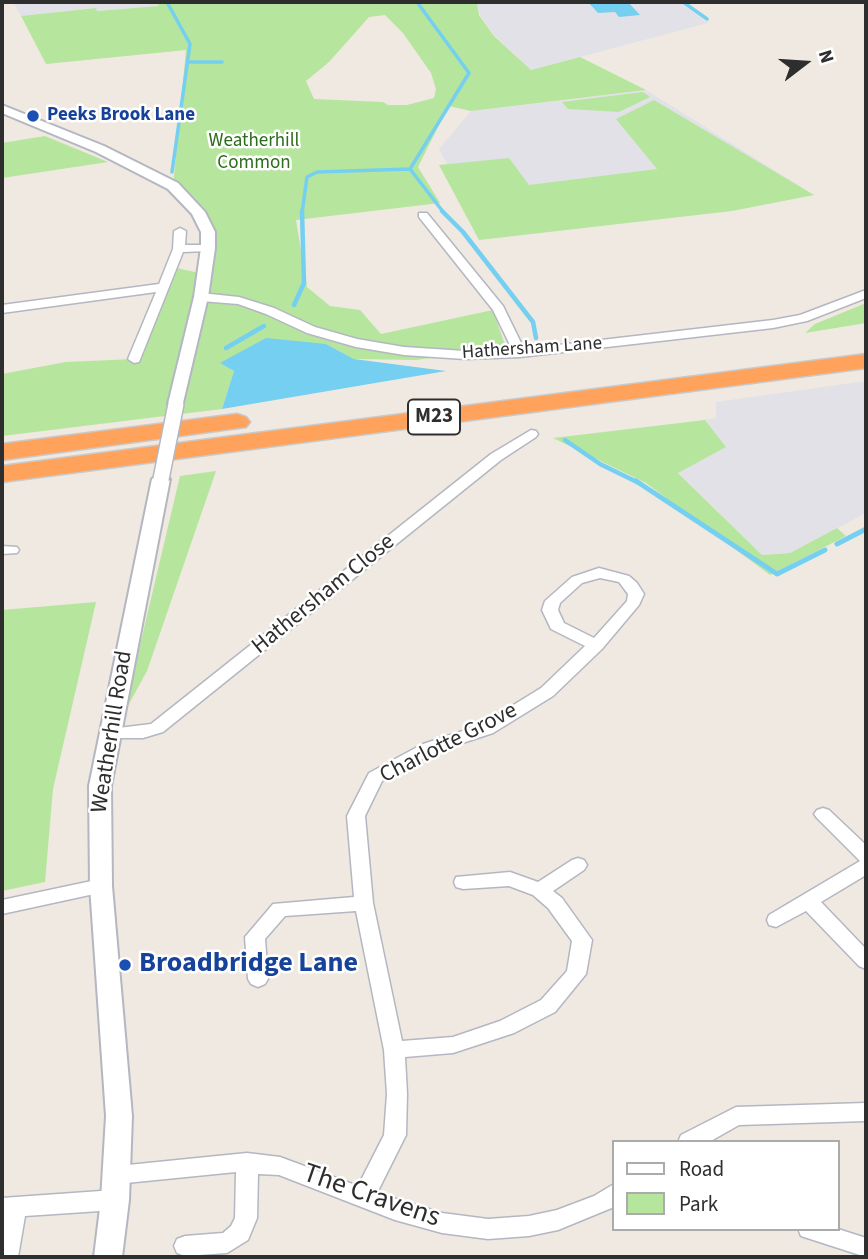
<!DOCTYPE html>
<style>
body{margin:0}
#map{position:relative;width:868px;height:1259px;overflow:hidden;background:#efe9e1;font-family:"Source Sans 3",sans-serif}
canvas{display:block}
.frame{position:absolute;inset:0;border:4px solid #2e2e2e;pointer-events:none}
.legend{position:absolute;left:612px;top:1140px;width:228px;height:91px;box-sizing:border-box;background:#fff;border:2px solid #ababab;margin:0;padding:9px 12px;list-style:none;font-size:21px;color:#2e2e2e}
.legend li{display:flex;align-items:center;gap:14px;height:35px}
.legend b{width:35px;border:2px solid #ababab}
.north{position:absolute;left:770px;top:28px;width:70px;height:70px;-webkit-text-stroke:5px #fff;paint-order:stroke;rotate:73deg;font-size:19px;font-weight:700;line-height:28px;text-align:center;color:#2e2e2e}
.north::after{content:'';display:block;margin:auto;width:24px;height:32px;background:#2e2e2e;clip-path:polygon(50% 0,100% 100%,50% 72%,0 100%)}
</style>
<div id="map">
<canvas width="868" height="1259"></canvas>
<div class="frame"></div>
<ul class="legend">
<li><b style="height:9px;background:#fff"></b>Road</li>
<li><b style="height:19px;background:#b6e59e"></b>Park</li>
</ul>
<div class="north">N</div>
</div>
<script>
const g = document.querySelector('canvas').getContext('2d');
g.lineJoin = 'round';
function fillPath(path, color) {
  g.fillStyle = color;
  g.fill(path, 'evenodd');
}
function poly(rows) {
  const path = new Path2D();
  for (const r of rows) {
    path.moveTo(r[0], r[1]);
    for (let i = 2; i < r.length; i += 2) path.lineTo(r[i], r[i + 1]);
  }
  return path;
}
function strokePath(path, color, width, dash) {
  g.strokeStyle = color;
  g.lineWidth = width;
  g.lineCap = dash ? 'butt' : 'round';
  g.setLineDash(dash || []);
  g.stroke(path);
}
function write(font, color, halo, rows, align = 'center') {
  g.font = font + ' "Source Sans 3",sans-serif';
  g.lineWidth = 5;
  g.setLineDash([]);
  g.textBaseline = 'middle';
  g.strokeStyle = halo;
  g.fillStyle = color;
  for (const [text, x, y, turn = 0] of rows) {
    g.save();
    g.translate(x, y);
    g.rotate((+turn || 0) * Math.PI / 180);
    g.textAlign = isNaN(turn) ? turn : align;
    if (halo) g.strokeText(text, 0, 0);
    g.fillText(text, 0, 0);
    g.restore();
  }
}
fillPath(poly([
 [13,2,157,2,160,6,96,11,95,8,21,16],
 [477,2,679,2,708,23,531,70,494,35,480,15],
 [646,90,814,195,487,239,439,149,471,111],
 [866,381,866,513,790,553,762,555,678,472,726,447,705,420,716,418,716,402]
]), '#e3e1e8');
fillPath(poly([
 [157,2,477,2,479,15,494,36,531,70,580,57,646,90,471,111,449,106,452,99,418,167,440,203,296,220,307,287,330,306,360,310,381,334,493,310,506,348,416,360,354,359,326,344,221,363,234,371,222,409,2,436,2,374,66,362,134,359,172,267,204,274,208,232,173,186,186,50,46,64,21,16,96,8,97,11,159,6],
 [385,15,403,33,431,73,436,89,434,98,407,105,388,105,383,102,314,99,306,81,329,62,369,17],
 [643,92,650,97,619,112,568,109,562,102],
 [654,100,814,195,732,211,479,240,439,165,509,158,529,185,657,169,616,119],
 [45,136,108,162,2,178,2,143],
 [866,303,866,323,805,333,815,324],
 [705,420,726,447,678,473,762,555,790,553,837,528,846,536,770,575,646,483,553,438],
 [216,471,147,671,124,713,180,476],
 [96,602,53,789,45,882,2,891,2,610]
]), '#b6e59e');
fillPath(poly([
 [588,2,628,2,640,15,619,17,615,12,598,13],
 [266,338,326,344,354,359,446,371,222,409,234,371,220,363]
]), '#75cff0');
strokePath(poly([
 [167,2,190,44,172,172],
 [417,2,469,73,410,169,444,213],
 [683,2,707,19],
 [189,62,222,62],
 [302,213,307,177,317,172,410,169]
]), '#75cff0', 3.5);
strokePath(poly([
 [442,211,463,232,533,322,536,338],
 [294,305,304,283,302,211],
 [226,348,264,326],
 [565,440,600,464,639,483]
]), '#75cff0', 4.5);
strokePath(poly([
 [636,481,777,574,825,550],
 [837,544,866,529]
]), '#75cff0', 5);
const minor = poly([
 [419,213,427,213,503,306,524,349,773,320,800,315,866,290,866,298,807,321,773,328,520,357,465,359,404,355,356,347,307,333,266,314,238,304,201,301,195,297,201,293,239,297,274,308,315,327,357,339,404,347,465,351,512,349,493,310,419,217,419,213],
 [180,228,186,231,185,245,208,245,214,248,208,251,183,252,139,362,134,363,128,359,156,292,2,313,2,305,159,284,173,249,174,231,180,228],
 [531,430,536,431,538,434,536,437,501,460,163,732,143,738,102,738,100,734,102,730,151,724,491,454,531,430],
 [2,546,17,547,19,550,17,553,2,554,2,546],
 [599,568,629,576,637,583,644,594,639,605,602,649,553,696,493,733,435,752,382,781,365,816,373,903,402,1041,453,1037,500,1021,541,1000,567,971,572,941,548,908,533,895,509,886,463,889,456,887,454,882,456,877,510,872,538,882,572,860,578,858,584,860,587,865,584,870,553,891,562,898,592,940,586,974,555,1012,514,1033,453,1053,405,1057,407,1094,406,1135,377,1193,442,1213,488,1219,529,1216,557,1210,594,1196,614,1184,614,1207,558,1230,529,1236,488,1239,442,1233,395,1220,279,1175,258,1174,257,1218,248,1240,227,1253,185,1256,177,1253,174,1246,177,1239,185,1236,223,1233,231,1226,235,1218,236,1172,116,1184,108,1181,105,1174,108,1167,247,1153,280,1157,358,1186,384,1135,387,1094,384,1050,356,911,285,916,265,939,268,979,265,984,258,987,251,984,248,979,245,937,273,904,354,897,347,816,369,773,423,744,481,725,541,688,585,646,551,629,542,610,545,601,572,577,599,568],
 [600,578,619,582,628,594,627,601,594,638,564,623,558,610,560,603,582,583,600,578],
 [823,808,829,810,866,845,866,875,821,902,866,949,866,969,859,966,806,911,776,927,769,925,767,920,769,915,860,861,817,818,814,814,817,810,823,808],
 [101,879,108,881,110,886,108,891,2,914,2,900,101,879],
 [866,1103,866,1121,739,1125,709,1142,678,1142,681,1135,736,1107,866,1103],
 [115,1190,123,1193,126,1200,123,1207,115,1210,25,1216,18,1257,2,1257,2,1198,115,1190],
 [798,1229,838,1229,866,1238,866,1257,801,1236,798,1229]
]);
const tertiary = poly([
 [2,105,104,146,178,183,205,212,215,232,215,248,208,297,182,407,170,407,168,404,194,297,201,248,201,232,192,214,168,189,96,152,2,113,2,105],
 [161,474,170,479,111,786,112,886,132,1116,129,1200,122,1257,94,1257,101,1200,106,1116,90,886,89,786,152,479,161,474]
]);
const motorway = poly([
 [866,354,866,368,2,482,2,466,866,354],
 [237,414,246,417,250,422,246,427,2,460,2,444,237,414]
]);
strokePath(minor, '#b4b7c1', 3);
strokePath(tertiary, '#b4b7c1', 4);
strokePath(motorway, '#c9c9c9', 3);
fillPath(minor, '#fff');
fillPath(tertiary, '#fff');
fillPath(motorway, '#ffa35c');
const tertiaryBridge = poly([
 [161,479,176,404]
]);
strokePath(tertiaryBridge, '#b4b7c1', 18, []);
strokePath(tertiaryBridge, '#fff', 15);
for (const [x, y, r, color] of [
 [33,116,7,"#1a4fb4"],
 [125,965,7,"#1a4fb4"]
]) {
  const dot = new Path2D();
  dot.arc(x, y, r, 0, 2 * Math.PI);
  g.fillStyle = color;
  g.fill(dot);
  strokePath(dot, '#fff', 2.5);
}
write('bold 19px', '#164399', '#fff', [
 ["Peeks Brook Lane",47,116]
], 'left');
write('19px', '#2c6e1b', '#fff', [
 ["Weatherhill",254,142],
 ["Common",254,164]
]);
write('19px', '#2e2e2e', '#fff', [
 ["Hathersham Lane",532,349,-4]
]);
for (const [x, y, w] of [
 [434,417,52]
]) {
  const box = new Path2D();
  box.roundRect(x - w / 2, y - 17.5, w, 35, 5);
  g.fillStyle = '#fff';
  g.fill(box);
  strokePath(box, '#2e2e2e', 2);
}
write('bold 21px', '#2e2e2e', null, [
 ["M23",434,417]
]);
write('23px', '#2e2e2e', '#fff', [
 ["Hathersham Close",324,595,-39],
 ["Weatherhill Road",113,732,-81],
 ["Charlotte Grove",449,744,-27]
]);
write('bold 28px', '#164399', '#fff', [
 ["Broadbridge Lane",139,965]
], 'left');
write('28px', '#2e2e2e', '#fff', [
 ["The Cravens",371,1197,19]
]);
</script>
